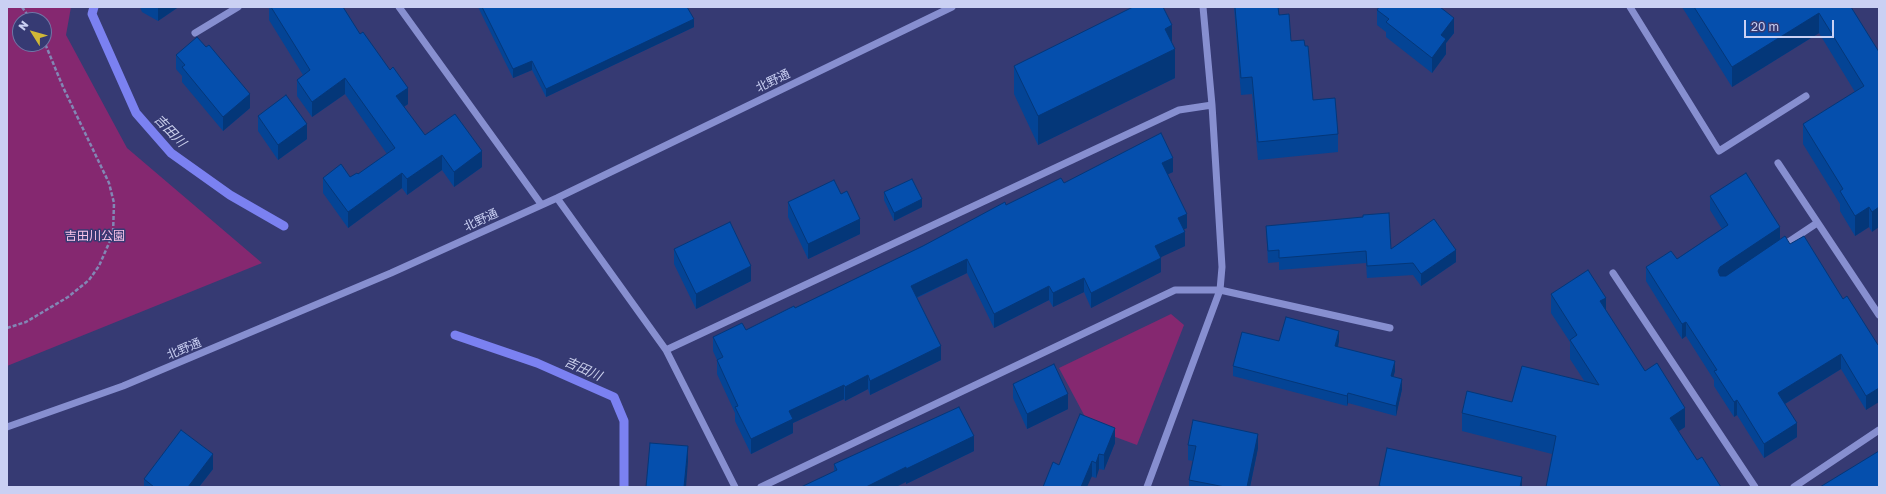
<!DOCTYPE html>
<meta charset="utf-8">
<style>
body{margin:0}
#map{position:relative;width:1886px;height:494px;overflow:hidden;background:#363a73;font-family:"Golos Text",sans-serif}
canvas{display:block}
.frame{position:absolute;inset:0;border:8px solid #cad0f3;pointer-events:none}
.north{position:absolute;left:12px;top:12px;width:40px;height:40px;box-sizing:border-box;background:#363a73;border:1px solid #7176a6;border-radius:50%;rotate:307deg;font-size:11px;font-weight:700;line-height:16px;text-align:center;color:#cad0f3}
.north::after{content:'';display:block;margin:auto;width:14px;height:18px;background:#d0b837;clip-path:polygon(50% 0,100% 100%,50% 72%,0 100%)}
.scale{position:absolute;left:1744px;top:20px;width:90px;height:18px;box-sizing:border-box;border:2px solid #cad0f3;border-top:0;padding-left:5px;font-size:12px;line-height:14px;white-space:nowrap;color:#cad0f3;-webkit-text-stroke:3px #363a73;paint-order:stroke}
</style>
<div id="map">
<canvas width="1886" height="494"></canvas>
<div class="frame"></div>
<div class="north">N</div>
<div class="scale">20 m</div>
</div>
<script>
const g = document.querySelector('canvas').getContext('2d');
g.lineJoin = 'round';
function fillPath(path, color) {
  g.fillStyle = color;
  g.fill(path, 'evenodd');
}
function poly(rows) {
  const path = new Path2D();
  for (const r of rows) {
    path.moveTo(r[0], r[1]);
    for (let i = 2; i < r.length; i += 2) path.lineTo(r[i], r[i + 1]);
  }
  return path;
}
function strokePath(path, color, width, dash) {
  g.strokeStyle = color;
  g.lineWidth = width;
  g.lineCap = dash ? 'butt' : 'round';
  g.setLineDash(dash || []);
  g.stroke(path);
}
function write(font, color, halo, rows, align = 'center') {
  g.font = font + ' "Golos Text","Noto Sans JP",sans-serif';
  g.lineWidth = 3;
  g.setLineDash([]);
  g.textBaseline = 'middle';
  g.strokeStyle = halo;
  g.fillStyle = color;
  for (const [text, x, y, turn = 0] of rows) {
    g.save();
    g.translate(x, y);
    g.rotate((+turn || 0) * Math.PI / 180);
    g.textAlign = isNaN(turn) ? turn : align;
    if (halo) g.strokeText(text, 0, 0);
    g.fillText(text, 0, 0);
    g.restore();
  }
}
fillPath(poly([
 [7,7,71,7,66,35,127,148,262,263,7,366],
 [20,20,44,20,44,44,20,44],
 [1171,314,1184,325,1137,445,1091,428,1059,368]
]), '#852870');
strokePath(poly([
 [94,7,92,14,136,113,171,153,230,195,284,226],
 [455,335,537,363,614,397,624,421,624,487]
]), '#7b81f1', 9);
strokePath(poly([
 [22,7,31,20],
 [7,328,26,322,68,297,89,280,99,266,113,234,114,203,109,183,63,87,44,41]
]), '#8287b5', 2.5, [4, 2]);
strokePath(poly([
 [399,7,541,204],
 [1630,7,1719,151,1806,96],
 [195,33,238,7],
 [1778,163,1879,315],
 [557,198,666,350,735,487],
 [1781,247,1817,223],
 [1613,273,1755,487],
 [666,350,1179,110,1212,105],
 [7,427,123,386,391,273,557,198,952,7],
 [761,487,1175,290,1220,290,1390,328],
 [1147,487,1220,290,1222,267,1212,105,1203,7],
 [1794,487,1879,430]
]), '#878fd0', 7);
fillPath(poly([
 [140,7,177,7,177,8,158,21,142,12],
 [269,7,343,7,360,34,408,104,404,107,425,135,482,167,454,187,442,170,407,195,402,188,348,228,323,193,323,178,350,177,358,174,387,154,345,94,312,117,297,96,297,80,303,75,269,20],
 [478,7,687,7,694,27,546,97,532,70,513,78],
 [1234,7,1278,7,1279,15,1291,41,1305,46,1313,100,1338,134,1338,152,1258,160,1252,94,1241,95],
 [1682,7,1851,7,1879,52,1872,232,1869,227,1855,236,1840,211,1840,204,1803,144,1803,124,1855,92,1819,33,1732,87],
 [1377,10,1454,33,1446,43,1446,54,1432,73,1386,37,1386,32,1377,25],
 [1172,44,1175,78,1038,145,1014,94,1014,66],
 [176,55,250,108,223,131,182,82,182,76,176,69],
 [258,116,307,139,278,160,258,131],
 [1173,172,1168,174,1187,228,1183,229,1185,246,1160,257,1161,272,1091,308,1084,292,1053,307,1049,300,994,328,967,273,917,298,941,360,870,395,868,389,845,401,844,399,793,423,793,433,751,454,735,421,735,413,717,374,717,360,713,351,713,337,746,330,795,308,1006,205,1064,183],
 [884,192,922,207,894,221,884,200],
 [1710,196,1780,239,1790,244,1843,299,1878,345,1866,410,1841,369,1785,404,1797,437,1764,458,1737,415,1734,417,1714,386,1714,380,1686,336,1682,339,1646,281,1646,267,1677,259,1722,229,1710,210],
 [788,202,860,234,808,259,788,217],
 [1266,226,1391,249,1456,262,1421,286,1413,275,1367,278,1366,263,1279,270,1279,262,1268,263],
 [674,249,751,281,696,309,674,264],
 [1551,294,1606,310,1645,371,1685,427,1678,431,1697,460,1721,487,1552,454,1462,431,1462,413,1512,402,1585,382,1570,359,1570,342,1551,313],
 [1279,341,1339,341,1338,347,1395,371,1393,377,1402,389,1396,416,1348,403,1347,406,1233,376,1233,366],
 [1013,384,1068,409,1027,429,1013,398],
 [1115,443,1104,470,1099,469,1096,478,1059,465],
 [1188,445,1258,448,1250,487,1189,487,1189,480,1193,461,1188,460],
 [974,451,906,484,906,482,834,471,834,464],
 [213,469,199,487,144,487,144,479]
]), '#044495');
fillPath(poly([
 [158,7,177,7,177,8,158,21],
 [1819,13,1819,33,1732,87,1732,67],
 [1454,18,1454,33,1446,43,1446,54,1432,73,1432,58,1441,35],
 [694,19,694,27,546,97,546,89],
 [1172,25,1172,51,1175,49,1175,78,1038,145,1038,116,1165,29],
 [532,61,532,70,513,78,513,69],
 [345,78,345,94,312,117,312,102],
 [408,88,408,104,396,112,396,96],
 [250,94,250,108,223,131,223,117],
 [307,124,307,139,278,160,278,145],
 [482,151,482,167,454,187,454,172],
 [442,155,442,170,407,195,407,179],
 [1173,158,1173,172,1162,177,1162,163],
 [402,173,402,188,348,228,348,212],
 [922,199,922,207,894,221,894,213],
 [1869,207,1869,227,1855,236,1855,216],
 [1879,207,1879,227,1872,232,1872,212],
 [1187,214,1187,228,1178,232,1178,218],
 [860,219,860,234,808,259,808,244],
 [1780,227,1780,242,1718,286,1718,271,1720,267],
 [1185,232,1185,246,1155,260,1155,246],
 [1456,250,1456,262,1421,286,1421,274],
 [1161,258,1161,272,1091,308,1091,293],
 [967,259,967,273,911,300,911,286],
 [751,266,751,281,696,309,696,294],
 [1084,278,1084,292,1053,307,1053,293],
 [1049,286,1049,300,994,328,994,314],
 [1606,298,1606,316,1600,301],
 [1686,322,1686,336,1682,339,1682,324],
 [1339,331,1339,341,1335,356,1335,346],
 [941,346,941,360,870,395,870,381],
 [1841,354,1841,369,1778,408,1778,393],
 [1395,361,1395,371,1391,386,1391,376],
 [868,375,868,389,845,401,845,387],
 [1402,379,1402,389,1396,416,1396,406],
 [844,385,844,399,793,423,793,433,751,454,751,439,789,411],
 [1879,388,1879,402,1866,410,1866,396],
 [1348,393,1348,403,1347,406,1347,396],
 [1068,394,1068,409,1027,429,1027,414],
 [1737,400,1737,415,1734,417,1734,402],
 [1685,408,1685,427,1670,437,1670,418],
 [1797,423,1797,437,1764,458,1764,444],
 [1115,428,1115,443,1104,470,1104,455],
 [1258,434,1258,448,1250,487,1247,487],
 [974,436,974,451,906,484,906,482,896,487,866,487,906,467],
 [688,446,688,461,686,487,684,487],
 [213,454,213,469,199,487,188,487],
 [1099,454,1099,469,1096,478,1096,463],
 [1092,461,1092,476,1087,487,1081,487],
 [1522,477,1522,487,1520,487]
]), '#043779');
const building = poly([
 [271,7,343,7,360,34,363,32,390,70,393,67,408,88,396,96,425,135,455,114,482,151,454,172,442,155,407,179,402,173,348,212,323,178,341,164,350,177,357,173,358,174,395,148,345,78,312,102,297,80,310,70,271,7],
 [482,7,687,7,694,19,546,89,532,61,513,69,482,7],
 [1133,7,1163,7,1172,25,1165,29,1175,49,1038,116,1014,66,1133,7],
 [1235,7,1278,7,1279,15,1289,14,1291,41,1304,40,1305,46,1308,46,1313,100,1335,98,1338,134,1258,142,1252,77,1241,78,1235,7],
 [1379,7,1440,7,1454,18,1441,35,1446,39,1432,58,1386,22,1389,19,1377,10,1379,7],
 [1694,7,1851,7,1879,52,1879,207,1872,212,1869,207,1855,216,1840,191,1843,189,1803,124,1864,86,1819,13,1732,67,1694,7],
 [197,37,206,47,209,45,250,94,223,117,182,67,185,65,176,55,197,37],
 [286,95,307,124,278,145,258,116,286,95],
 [1161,133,1173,158,1162,163,1187,214,1178,218,1185,232,1155,246,1161,258,1091,293,1084,278,1053,293,1049,286,994,314,967,259,911,286,941,346,870,381,868,375,845,387,844,385,789,411,793,419,751,439,735,407,738,406,717,360,723,357,713,337,742,323,746,330,794,306,795,308,923,246,1005,202,1006,205,1061,178,1064,183,1161,133],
 [1746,173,1780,227,1720,267,1718,271,1720,276,1726,276,1785,236,1790,244,1804,236,1843,299,1847,296,1878,345,1879,345,1879,388,1866,396,1841,354,1778,393,1797,423,1764,444,1737,400,1734,402,1714,371,1717,370,1686,322,1682,324,1646,267,1671,251,1677,259,1728,225,1710,196,1746,173],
 [912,179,922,199,894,213,884,192,912,179],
 [834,180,841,194,847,191,860,219,808,244,788,202,834,180],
 [1389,213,1391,249,1434,219,1456,250,1421,274,1413,263,1367,266,1366,251,1279,258,1279,250,1268,251,1266,226,1363,217,1363,215,1389,213],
 [730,222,751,266,696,294,674,249,730,222],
 [1588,270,1606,298,1600,301,1645,371,1657,363,1685,408,1670,418,1697,460,1702,457,1721,487,1546,487,1556,436,1462,413,1467,391,1512,402,1522,366,1599,385,1570,340,1577,335,1551,294,1588,270],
 [1286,317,1339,331,1335,346,1395,361,1391,376,1402,379,1396,406,1348,393,1347,396,1233,366,1242,332,1279,341,1286,317],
 [1054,364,1068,394,1027,414,1013,384,1054,364],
 [959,407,974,436,906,469,906,467,866,487,801,487,837,470,834,464,959,407],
 [1080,414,1115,428,1104,455,1099,454,1096,463,1092,461,1081,487,1043,487,1053,462,1059,465,1080,414],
 [1193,420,1258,434,1247,487,1225,487,1189,480,1196,446,1188,445,1193,420],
 [181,430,213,454,188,487,154,487,144,479,181,430],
 [650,443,688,446,684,487,646,487,650,443],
 [1387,448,1522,477,1520,487,1384,487,1379,486,1387,448],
 [1879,451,1879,487,1820,487,1879,451]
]);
fillPath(building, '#054fad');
strokePath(building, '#043779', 1);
write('12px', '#cad0f3', '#363a73', [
 ["北野通",773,81,-26],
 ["北野通",481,220,-25],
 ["北野通",184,349,-23]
]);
write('12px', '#f9c3e8', '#363a73', [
 ["吉田川公園",95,236]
]);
write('italic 13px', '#cdd2ee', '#363a73', [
 ["吉田川",170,131,46],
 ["吉田川",583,369,24]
]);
</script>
